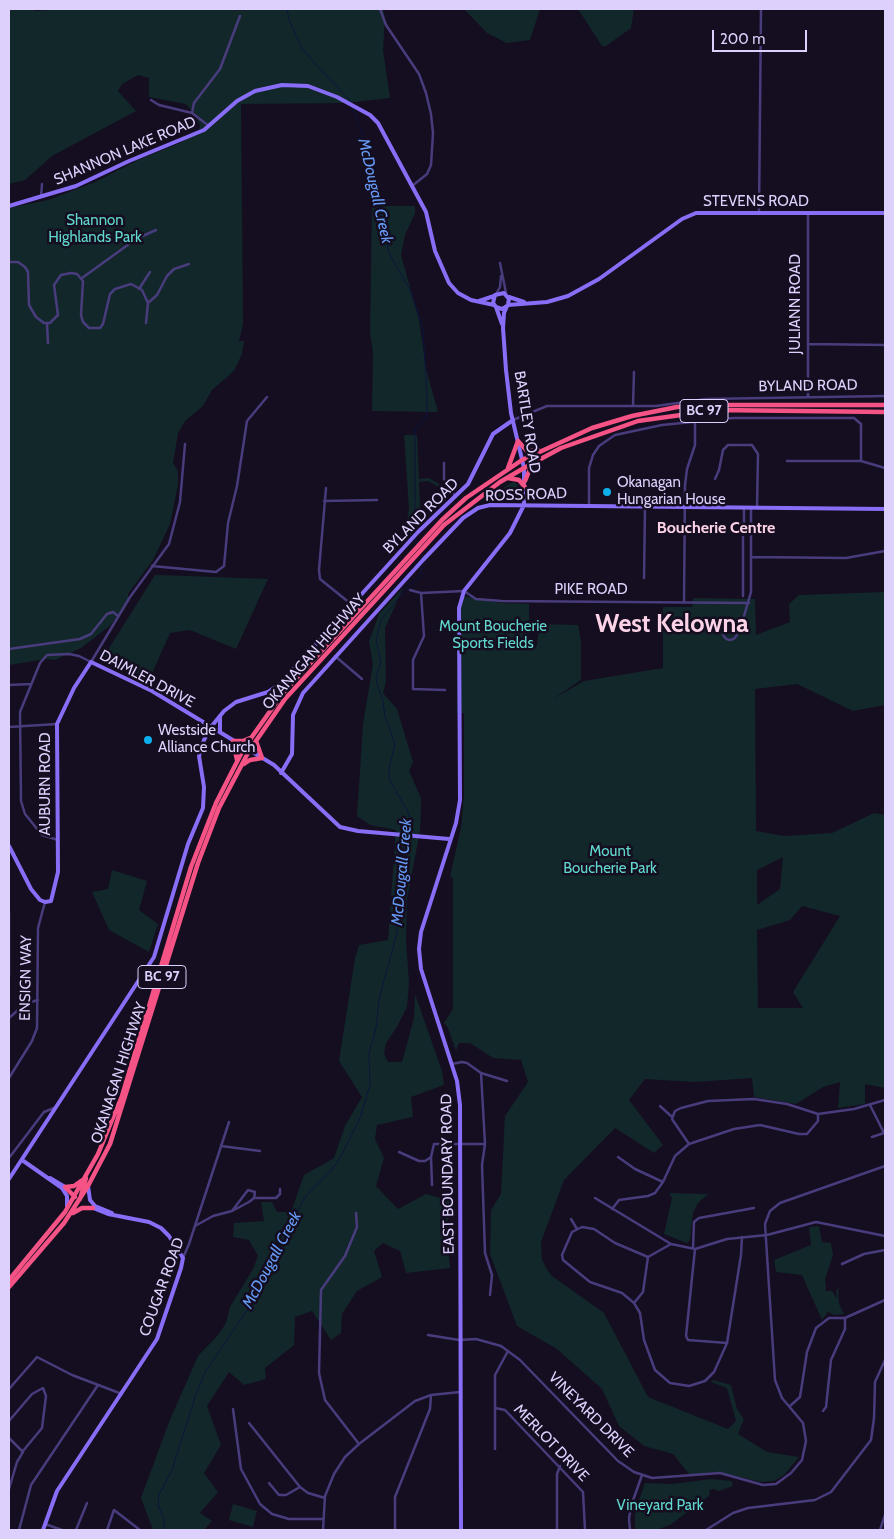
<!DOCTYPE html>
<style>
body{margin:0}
#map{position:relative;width:894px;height:1539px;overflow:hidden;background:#140e20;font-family:Cabin,sans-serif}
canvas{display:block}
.frame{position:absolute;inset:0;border:10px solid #ddd0fc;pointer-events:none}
.scale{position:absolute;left:712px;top:30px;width:95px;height:22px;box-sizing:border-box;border:2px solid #ddd0fc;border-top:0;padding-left:6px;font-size:15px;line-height:18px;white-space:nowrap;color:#ddd0fc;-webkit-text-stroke:4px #140e20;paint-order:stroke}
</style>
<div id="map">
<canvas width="894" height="1539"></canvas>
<div class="frame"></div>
<div class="scale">200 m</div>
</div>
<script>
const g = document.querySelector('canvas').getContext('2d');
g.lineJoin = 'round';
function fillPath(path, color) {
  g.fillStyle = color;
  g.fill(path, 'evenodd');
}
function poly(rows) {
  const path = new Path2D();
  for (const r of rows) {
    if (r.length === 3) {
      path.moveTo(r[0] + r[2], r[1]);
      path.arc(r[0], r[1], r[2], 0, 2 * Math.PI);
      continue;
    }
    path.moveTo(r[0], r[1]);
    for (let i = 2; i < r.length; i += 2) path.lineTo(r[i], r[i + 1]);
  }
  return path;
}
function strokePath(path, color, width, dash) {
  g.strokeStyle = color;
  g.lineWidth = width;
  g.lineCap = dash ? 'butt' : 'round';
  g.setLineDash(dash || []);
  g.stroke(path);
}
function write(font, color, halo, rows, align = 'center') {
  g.font = font + ' Cabin,sans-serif';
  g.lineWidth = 5;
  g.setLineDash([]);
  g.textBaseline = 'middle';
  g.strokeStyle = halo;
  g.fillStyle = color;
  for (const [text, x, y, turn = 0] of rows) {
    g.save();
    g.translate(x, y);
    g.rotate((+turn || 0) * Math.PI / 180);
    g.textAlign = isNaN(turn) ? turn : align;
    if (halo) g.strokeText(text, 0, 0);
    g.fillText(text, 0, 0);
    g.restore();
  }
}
fillPath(poly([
 [9,9,32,9,35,11,65,9,383,9,385,17,383,50,390,98,346,103,241,104,243,324,239,341,244,341,242,354,234,371,212,390,203,406,185,421,178,433,173,463,178,471,178,485,170,524,153,560,128,594,128,600,111,625,81,648,55,660,47,659,9,665,9,208,48,200,95,182,140,159,180,143,199,131,200,125,196,116,186,104,149,97,149,78,138,75,122,84,118,91,136,111,52,156,25,180,9,184],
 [464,9,540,9,530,40,507,43,487,33],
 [578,9,634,9,631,28,606,46,602,46],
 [372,206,415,206,415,213,405,235,401,255,419,320,426,369,438,412,372,411,373,352,370,334],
 [404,435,417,435,419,479,429,478,439,484,439,487,428,481,419,482,421,523,403,543,409,509],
 [513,482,517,484,518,489,514,499,482,501],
 [155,575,160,575,268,579,236,649,190,630,170,633,149,680,104,656],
 [403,588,385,628,386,682,383,693,397,709,413,762,409,771,421,798,421,809,420,831,407,899,406,940,409,982,407,1007,397,1027,386,1043,384,1054,388,1062,402,1062,414,1018,415,994,442,1071,444,1085,411,1097,413,1117,377,1125,375,1139,384,1158,376,1186,398,1209,426,1194,452,1201,446,1228,450,1268,406,1273,400,1251,383,1243,374,1251,382,1277,357,1291,342,1314,341,1333,331,1340,312,1311,295,1317,294,1345,265,1368,266,1379,244,1385,229,1372,207,1406,221,1445,204,1473,218,1492,200,1513,212,1521,204,1530,153,1530,141,1498,169,1422,198,1356,218,1335,226,1323,230,1307,253,1269,258,1256,249,1240,233,1237,234,1223,264,1221,261,1202,272,1202,277,1212,291,1212,304,1175,334,1158,345,1126,362,1097,339,1061,355,958,359,945,388,940,396,830,370,825,357,816,363,724,373,664,369,641,379,614],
 [885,592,885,705,853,711,797,684,755,689,756,831,784,836,832,833,874,813,885,815,885,1088,865,1084,865,1104,838,1108,840,1082,823,1087,796,1104,754,1097,752,1078,695,1082,645,1079,629,1100,663,1145,654,1153,615,1128,564,1180,541,1242,542,1259,546,1268,552,1276,604,1313,648,1397,728,1429,736,1421,727,1388,711,1382,713,1380,731,1385,737,1409,744,1419,738,1434,767,1452,799,1457,784,1475,774,1481,761,1482,717,1472,690,1475,673,1454,644,1446,619,1426,602,1389,557,1349,517,1326,490,1254,491,1210,501,1194,505,1116,528,1082,521,1060,493,1058,470,1043,459,1043,456,1051,448,1028,444,1023,453,1009,453,879,450,876,461,828,464,795,464,713,457,713,457,627,463,596,501,603,529,604,529,638,522,638,522,648,537,646,539,624,578,625,581,641,581,680,553,699,584,681,663,668,663,607,692,607,693,598,755,599,756,635,790,622,789,604,799,595],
 [783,857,780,889,757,905,757,870],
 [802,906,840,916,793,992,803,1008,758,1008,757,930,790,920],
 [112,870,147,881,139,910,158,924,149,952,109,930,92,892,108,889],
 [669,1193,708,1194,698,1203,693,1213,690,1240,687,1243,664,1234,672,1198],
 [819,1226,822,1242,831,1243,833,1255,825,1279,826,1291,832,1291,837,1299,836,1290,841,1287,838,1290,839,1304,844,1314,835,1315,828,1312,822,1320,802,1275,776,1272,774,1260,811,1245,809,1227],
 [711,1479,732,1481,733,1486,719,1491,714,1489,710,1490,709,1496,670,1525,656,1530,635,1530,635,1511,645,1483,672,1484],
 [233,1504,257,1511,253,1527,229,1520]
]), '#12272a');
strokePath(poly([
 [287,9,289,20,302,49,350,101],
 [352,107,361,129,376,189,389,253,410,290,423,328,427,398,427,416,415,429,415,534],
 [415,538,417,546],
 [406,833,409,823,408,812,389,779,389,769,395,744,385,717,383,701,377,684,376,676,381,663,376,640,381,620,408,586,421,575,421,565],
 [164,1530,164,1520,158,1505,159,1495,172,1470,196,1394,206,1371,252,1303,305,1197,331,1171,342,1154,360,1118,370,1085,369,1053,376,1028,379,999,397,933,398,884,405,837]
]), '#0c153c', 1);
strokePath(poly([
 [380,9,386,25,419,74,426,93,431,114,433,133,431,165,427,174,412,186],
 [151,100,159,105,192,113,209,126],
 [192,113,194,103,220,69,240,16],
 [41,196,42,184],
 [759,212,761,9],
 [808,213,808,396],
 [9,262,18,262,25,267,28,272,29,305,36,317,44,323,50,323,58,315,54,285,61,275,71,273,77,274,83,281,81,315,83,322,89,328,100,328,103,324,110,294,115,289,131,284,142,290,148,303,146,323],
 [500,263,506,293],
 [82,278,136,239,156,230],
 [139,289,150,272],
 [496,294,500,287,501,276],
 [148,303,157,295,167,276,174,269,189,264],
 [47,324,48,343],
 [808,344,885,345],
 [633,406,634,372],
 [513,420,547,406,656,406,706,399,885,396],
 [787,461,861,461,885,468],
 [444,463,444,479,455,496],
 [715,479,719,470,723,450,728,445,752,445,758,454,757,508],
 [326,488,319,570,320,579,351,604],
 [324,501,377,500],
 [589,505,589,468,593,455,599,446,615,435,662,425,733,418,854,418,861,424,861,461],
 [744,509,744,530],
 [751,557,846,558,885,551],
 [152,566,216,572,224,566,228,523,237,486,247,421,267,397],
 [644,578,645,507],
 [410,590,421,593],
 [743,596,743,537],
 [684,602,685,485,687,469,695,445,695,420],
 [730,633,7],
 [734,627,744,616,751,592,751,509],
 [9,649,80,639,91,634,107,614,113,612,118,616],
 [335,656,362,679],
 [9,685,31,684],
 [445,690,413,689,413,660,424,636,421,593,464,591,476,599,502,601,749,603],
 [9,727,57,724],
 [58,840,42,835,25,814,21,801,20,712,40,663,47,655,69,654,79,656,91,662,130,597,169,544,180,502,185,444],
 [9,913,9,975],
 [9,1018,25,1004,38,1000],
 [452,1064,462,1062,467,1063,481,1073,485,1144],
 [481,1073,507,1081],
 [9,1078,32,1041,37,1028,38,928,45,902],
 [870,1105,884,1133],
 [660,1106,671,1116],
 [872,1137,884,1133],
 [689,1144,734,1129,760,1125,799,1134,807,1134,818,1121,818,1115],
 [221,1146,260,1151],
 [399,1152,419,1161,425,1161,431,1157],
 [618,1157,635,1169,663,1182],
 [9,1158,44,1112,54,1108],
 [432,1185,431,1157,434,1144,485,1144,482,1165,485,1253,492,1275,490,1295],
 [254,1198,276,1198,280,1194,280,1189],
 [595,1198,671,1244,695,1249,727,1239,767,1235,816,1222,885,1236],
 [612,1209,619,1200,648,1196,655,1193,663,1182,675,1156,689,1144,672,1119,675,1111,681,1108,708,1101,754,1099,787,1104,818,1114,854,1109,885,1100],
 [356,1213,357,1227,345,1256,321,1290,319,1373,325,1400,359,1444],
 [571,1219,577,1229],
 [195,1226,213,1216,232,1211,248,1190,255,1192,254,1198,249,1202,232,1211],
 [671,1244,648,1257,615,1243,594,1229,582,1227,572,1232,562,1255,563,1260,590,1282,622,1293,634,1303,640,1313,644,1340,655,1370,670,1383,689,1386,705,1381,714,1372,727,1343,741,1255,742,1237],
 [693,1248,694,1222,699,1218,754,1208],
 [695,1249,686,1336,688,1340,727,1343],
 [183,1258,189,1244,229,1122],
 [842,1264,864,1254,885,1250],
 [634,1303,643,1292,648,1257],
 [428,1335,459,1340,476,1339,501,1346,520,1360,618,1461,634,1472,652,1478,720,1473,763,1485,776,1484,791,1473,802,1460,806,1441,803,1423,782,1398,775,1380,765,1224,770,1211,780,1203,885,1166],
 [9,1389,37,1357,72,1375,122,1394],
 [790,1406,800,1397,807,1352,816,1328,829,1318,845,1318,885,1300],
 [495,1408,505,1410,583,1492,585,1530],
 [233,1409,241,1469,260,1504,272,1514,289,1519,323,1519],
 [823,1411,826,1407,831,1360,845,1329,845,1318],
 [9,1421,32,1394,43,1388,46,1396,42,1428,23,1451],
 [249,1423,300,1487,308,1493,325,1498],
 [9,1438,23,1452,17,1462,9,1489],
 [495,1449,495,1375,508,1351],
 [269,1483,279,1495,286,1495,300,1487],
 [45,1524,62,1530],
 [19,1530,31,1485,98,1385],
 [76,1530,87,1503],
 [107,1530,114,1510,140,1530],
 [323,1530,325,1496,334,1474,345,1457,359,1444,415,1401,431,1395,460,1392],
 [395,1530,395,1497,430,1409,431,1395],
 [557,1530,557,1474,560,1466],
 [630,1530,629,1519,631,1506,642,1475],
 [706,1530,733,1513,748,1508,815,1500,831,1492,871,1440,874,1418,875,1382,885,1360],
 [880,1530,885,1515]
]), '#493c7d', 2.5);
strokePath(poly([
 [9,206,76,186,129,161,204,130,237,101,255,91,282,85,308,86,337,97,370,115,378,123,426,212,435,251,449,283,458,293,471,300,494,305],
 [509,297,524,302],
 [479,301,494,296],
 [508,305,547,302,568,296,599,279,682,219,696,213,885,213],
 [496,307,502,324],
 [220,717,220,732],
 [281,773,292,754,293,715,303,693,423,560,463,518,478,508,490,505,885,509],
 [9,846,31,889,40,900,45,902,51,901,58,872,57,724,74,688,91,662,152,691,274,765,340,827,358,831,449,839],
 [22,1160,62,1188,67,1196,67,1207],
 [50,1178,65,1187],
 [9,1179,154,957,188,844,203,808,204,787,199,756,204,740,211,727,224,711,236,702,268,692,279,685,418,532,468,484,493,434,513,420],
 [88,1186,90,1200,95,1206,112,1213],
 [43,1530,57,1491,157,1339,181,1268,183,1258,169,1236,161,1228,149,1222,108,1214,93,1208],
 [461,1530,460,1105,457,1081,421,969,419,949,421,932,456,823,460,800,459,608,464,591,510,533,524,505,524,468,511,413,506,370,503,328,504,313,508,304,509,299,504,293,495,295,493,303,496,307,502,309,507,306]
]), '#886df7', 4);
strokePath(poly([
 [518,441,527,451,538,450],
 [508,468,518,441],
 [508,478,519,480,525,487],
 [525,481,532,464],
 [237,760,233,741,243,741,250,738],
 [244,764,250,760,262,758,256,741],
 [65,1187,75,1197],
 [66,1187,74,1186,81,1181],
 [80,1199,86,1178],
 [73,1213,82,1208,93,1208],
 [9,1280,65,1212,98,1154,122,1096,191,867,216,803,244,748,283,693,442,520,466,498,522,460,592,428,632,416,677,407,711,405,885,405],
 [9,1287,64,1223,88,1186,110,1144,198,863,219,808,249,751,285,699,444,525,500,482,524,468,561,448,638,421,717,410,885,412]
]), '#f55385', 4.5);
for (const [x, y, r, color] of [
 [607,492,5,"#0eb0eb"],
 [148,740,5,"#0eb0eb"]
]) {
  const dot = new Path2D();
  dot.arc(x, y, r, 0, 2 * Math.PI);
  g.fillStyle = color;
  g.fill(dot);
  strokePath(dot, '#140e20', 2);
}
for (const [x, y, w] of [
 [704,411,48],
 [162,977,48]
]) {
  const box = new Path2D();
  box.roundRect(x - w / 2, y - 11.5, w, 23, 4);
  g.fillStyle = '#140e20';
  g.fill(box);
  strokePath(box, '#ddd0fc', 1);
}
write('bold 14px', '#ddd0fc', null, [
 ["BC 97",704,411],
 ["BC 97",162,977]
]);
write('15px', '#ddd0fc', '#140e20', [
 ["SHANNON LAKE ROAD",125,151,-23],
 ["STEVENS ROAD",756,202],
 ["JULIANN ROAD",796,304,-90],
 ["BYLAND ROAD",808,386,-1],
 ["BARTLEY ROAD",527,422,81],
 ["ROSS ROAD",526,495,-2],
 ["BYLAND ROAD",421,516,-45],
 ["PIKE ROAD",591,590],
 ["OKANAGAN HIGHWAY",314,652,-49],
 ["DAIMLER DRIVE",147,679,28],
 ["AUBURN ROAD",46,784,-90],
 ["ENSIGN WAY",26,978,-89],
 ["OKANAGAN HIGHWAY",119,1073,-72],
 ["EAST BOUNDARY ROAD",448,1174,-91],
 ["COUGAR ROAD",162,1287,-70],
 ["VINEYARD DRIVE",591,1415,45],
 ["MERLOT DRIVE",551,1443,46]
]);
write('15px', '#61d8ce', '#140e20', [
 ["Shannon",95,221],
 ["Highlands Park",95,238],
 ["Mount Boucherie",493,627],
 ["Sports Fields",493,644],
 ["Mount",610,852],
 ["Boucherie Park",610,869],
 ["Vineyard Park",660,1506]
]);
write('15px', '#ddd0fc', '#140e20', [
 ["Okanagan",617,483],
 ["Hungarian House",617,500],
 ["Westside",158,731],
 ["Alliance Church",158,748]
], 'left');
write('italic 16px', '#659af6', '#140e20', [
 ["McDougall Creek",375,191,77],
 ["McDougall Creek",402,872,-85],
 ["McDougall Creek",272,1260,-62]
]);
write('bold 16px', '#fcd2e6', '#140e20', [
 ["Boucherie Centre",716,528]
]);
write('bold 25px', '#fcd2e6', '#140e20', [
 ["West Kelowna",672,625]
]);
</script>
